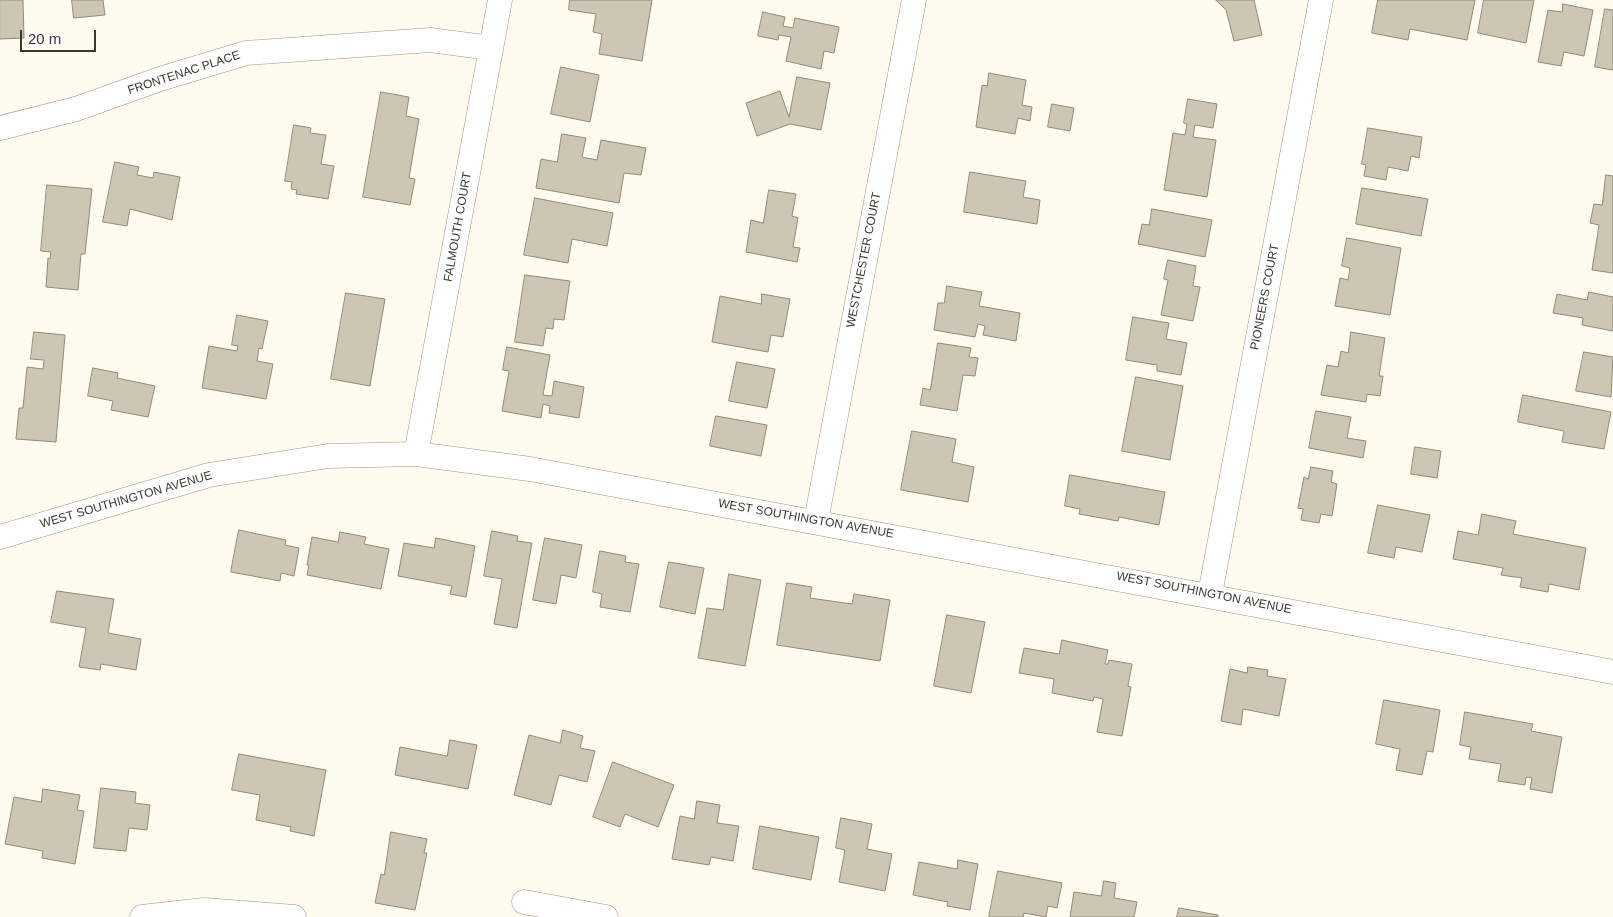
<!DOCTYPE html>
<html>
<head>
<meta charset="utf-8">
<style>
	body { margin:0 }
	#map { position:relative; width:1613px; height:917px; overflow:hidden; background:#fffbee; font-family:Helvetica,sans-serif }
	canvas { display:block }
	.scale { position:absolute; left:20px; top:30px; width:76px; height:22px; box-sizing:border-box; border:2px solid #3b3830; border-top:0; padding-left:6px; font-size:15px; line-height:18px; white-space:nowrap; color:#3b3830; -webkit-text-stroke:4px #fff; paint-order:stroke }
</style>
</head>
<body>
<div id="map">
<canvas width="1613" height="917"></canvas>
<div class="scale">20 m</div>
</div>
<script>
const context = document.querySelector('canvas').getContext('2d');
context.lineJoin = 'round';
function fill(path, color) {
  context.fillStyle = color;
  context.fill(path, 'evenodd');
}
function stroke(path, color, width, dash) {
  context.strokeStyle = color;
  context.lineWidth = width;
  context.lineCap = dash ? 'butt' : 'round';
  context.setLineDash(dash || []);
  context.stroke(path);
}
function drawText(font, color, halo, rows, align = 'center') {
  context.font = font + ' Helvetica,sans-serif';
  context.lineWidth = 4;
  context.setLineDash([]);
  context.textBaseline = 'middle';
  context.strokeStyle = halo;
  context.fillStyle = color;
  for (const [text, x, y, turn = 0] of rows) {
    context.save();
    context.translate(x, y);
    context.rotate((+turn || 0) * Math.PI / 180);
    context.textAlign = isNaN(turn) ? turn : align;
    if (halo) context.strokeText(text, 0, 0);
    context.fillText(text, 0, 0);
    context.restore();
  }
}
const building = new Path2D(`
	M0,0H23L24,38L0,39Z
	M72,0H103L105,15L74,18Z
	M570,0H652L642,61L599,54L602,34L593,32L596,14L569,10Z
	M1216,0H1254L1262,35L1234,41L1226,10Z
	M1378,0H1475L1467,40L1410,29L1408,40L1372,33Z
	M1484,0H1534L1526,43L1478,33Z
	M1563,4L1593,10L1584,56L1564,52L1561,66L1538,62L1548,10L1562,12Z
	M1605,9L1613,10V70L1595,67Z
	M763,12L785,17L783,26L793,28L795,18L839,27L834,53L824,51L821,69L786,61L791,37L779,35L778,40L758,36Z
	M561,67L599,75L590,122L551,114Z
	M989,73L1026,80L1022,105L1032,107L1030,121L1018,118L1015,134L976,127L982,85L987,86Z
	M797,77L830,83L821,130L790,124L757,136L746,103L780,91L789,117Z
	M381,92L409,97L406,116L419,119L409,178L415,179L410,205L363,197Z
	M1188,99L1217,104L1213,128L1195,125L1193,137L1216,140L1207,197L1164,190L1173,133L1185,135L1187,124L1184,123Z
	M1052,104L1074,108L1070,131L1048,127Z
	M294,125L311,128L310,133L326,135L321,164L334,166L328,199L296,194L297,190L291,189L292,182L285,181Z
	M1368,128L1422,137L1419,158L1411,156L1408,171L1388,167L1386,180L1364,176L1366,165L1362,164Z
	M562,134L586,138L582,157L597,160L601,140L646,148L641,175L624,173L619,203L536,188L541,159L557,162Z
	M115,162L139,167L137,175L153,178L154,172L180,177L172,220L130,209L127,226L103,222Z
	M970,172L1026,181L1023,197L1040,200L1037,224L964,212Z
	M1606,175L1613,176V273L1592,270L1599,225L1590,223L1594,204L1602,205Z
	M47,185L92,189L85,254H81L78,290L46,287L48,258L50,259L51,252L41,251Z
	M1362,188L1428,199L1421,236L1356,224Z
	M769,190L796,194L792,216L798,218L793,247L800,248L797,262L746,252L751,220L763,223Z
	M535,198L613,213L607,246L572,239L568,263L524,255Z
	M1152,209L1212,220L1205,257L1138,244L1142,224L1149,225Z
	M1347,238L1401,248L1390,315L1335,306L1340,278L1348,280L1350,268L1342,266Z
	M1168,260L1196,266L1193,286L1200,287L1193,321L1161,315L1168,280L1164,279Z
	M525,275L570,281L564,320L554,319L553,329L546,328L543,346L515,342Z
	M947,286L982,292L979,306L1020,313L1016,341L983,335L985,326L978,324L975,337L934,330L938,303H944Z
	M1589,292L1613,297V331L1582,325L1583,318L1553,313L1557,294L1587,300Z
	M346,293L385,299L370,386L331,379Z
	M762,294L790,299L783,337L771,335L768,352L712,342L720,296L761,304Z
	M237,315L268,321L262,349L259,348L257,361L273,364L266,399L202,388L209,346L237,351L238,346L232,345Z
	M1133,317L1169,323L1166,339L1187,343L1181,375L1157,371V365L1126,360Z
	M34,332L65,335L56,442L16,439L19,408H23L27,367L43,369L44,360L31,359Z
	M1351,332L1385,338L1379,376H1383L1380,396L1367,394L1366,402L1321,395L1327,365L1338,367L1341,351L1348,353Z
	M938,343L971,348L969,357L978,358L975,376L963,375L957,411L920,405L923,388L930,390Z
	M507,347L550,355L543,395L552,396L554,381L584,387L579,418L549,413L550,406L543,404L541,418L502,411L509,371L503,370Z
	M1584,352L1613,357L1611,397L1576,391Z
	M737,362L775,369L767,408L729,401Z
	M93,368L118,373L117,378L155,386L148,417L111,410L113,401L88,396Z
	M1136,377L1183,386L1170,460L1122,451Z
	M1523,395L1611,412L1604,449L1562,442L1564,431L1518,422Z
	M1316,411L1351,417L1347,438L1366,441L1363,458L1309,448Z
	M716,416L767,425L761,456L710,446Z
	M912,431L956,439L952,462L974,467L968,502L901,490Z
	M1415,447L1441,451L1437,478L1411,474Z
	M1311,467L1333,471L1331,482L1337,484L1332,516L1321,514L1319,523L1301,520L1303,509L1298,508L1304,477L1308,479Z
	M1070,475L1165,492L1159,525L1119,517L1118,521L1079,514L1080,509L1065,506Z
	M1378,505L1430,515L1422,552L1396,547L1394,558L1368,553Z
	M1482,514L1516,521L1513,534L1586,548L1579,590L1549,584L1548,592L1520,587L1522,578L1501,575L1503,568L1453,559L1458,531L1478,535Z
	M239,530L286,540L285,545L299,548L294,576L281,573L280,581L231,572Z
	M492,531L518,536L517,541L532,543L517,628L494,624L502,579L484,576Z
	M340,532L366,537L364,544L389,549L381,589L307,575L309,565H307L312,537L338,542Z
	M436,538L475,546L466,597L450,594L452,586L398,576L404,543L434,548Z
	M545,538L582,545L576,578L561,575L556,604L533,600Z
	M600,551L626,556L625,562L639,564L630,612L600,607L602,594L593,592Z
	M669,562L704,568L695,614L660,607Z
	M729,574L761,580L745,666L698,658L707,608L723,610Z
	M787,583L812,587L810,598L852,604L854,594L890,600L880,661L777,645Z
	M57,591L114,599L108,633L141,639L136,670L101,664L100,670L79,667L86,628L51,622Z
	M947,615L985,622L971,693L934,686Z
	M1062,640L1108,650L1105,664H1108L1109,660L1132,664L1128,686L1131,687L1122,736L1097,732L1103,699L1094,697L1093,701L1052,693L1054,679L1019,673L1024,648L1059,654Z
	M1248,667L1268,670L1267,676L1286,679L1279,716L1243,709L1241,725L1221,721L1230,669L1247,673Z
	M1384,700L1440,710L1433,752L1427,751L1422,775L1396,770L1400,749L1376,744Z
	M1465,712L1533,724L1531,731L1562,737L1552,793L1530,789L1532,778L1526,777L1525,785L1498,781L1501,764L1469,759L1471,747L1460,745Z
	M563,730L583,736L580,748L595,751L587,782L559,775L551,805L514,795L529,735L560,743Z
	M450,740L477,745L468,789L395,775L400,747L447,756Z
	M239,754L326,770L314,836L290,831L291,827L256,820L260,795L232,790Z
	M613,762L674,785L658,827L625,814L620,827L593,817Z
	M101,788L136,792L135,803L150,805L147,830L129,828L126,851L94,848Z
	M43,789L80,795L77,810L84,811L75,864L42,858L43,851L5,844L14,797L41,802Z
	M697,801L720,805L717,823L739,826L733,861L711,857L709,865L672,859L680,816L694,819Z
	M841,818L872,824L867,849L892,854L885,891L839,882L845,850L836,848Z
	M760,826L819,837L811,880L753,869Z
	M391,832L427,839L424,853H427L415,910L375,903L381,874L384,875Z
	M958,860L978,864L970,910L947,906L948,902L913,895L919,862L957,869Z
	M998,871L1062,883L1057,908L1048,906L1046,917L1024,913L1023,917H989Z
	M1104,881L1116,883L1114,898L1137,902L1134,917H1070L1074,892L1101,896Z
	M1179,908L1218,915V917H1177Z`);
fill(building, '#cdc6b2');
stroke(building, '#918a77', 1);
const street = new Path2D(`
	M0,128L76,109L160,79L246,53L430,40L491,48
	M416,454L500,0
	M816,521L914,0
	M0,537L209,475L328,456L416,454L530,469L1613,672
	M1210,594L1321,0
	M524,902L606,917
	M142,917L204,910L294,917`);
stroke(street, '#9d9683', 25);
stroke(street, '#fff', 24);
drawText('12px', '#3b3830', '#fff', [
	["FRONTENAC PLACE",184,73,-18],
	["FALMOUTH COURT",458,227,-80],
	["WESTCHESTER COURT",864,260,-79],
	["PIONEERS COURT",1265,297,-79],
	["WEST SOUTHINGTON AVENUE",126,500,-16],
	["WEST SOUTHINGTON AVENUE",806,519,10],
	["WEST SOUTHINGTON AVENUE",1204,593,11]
]);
</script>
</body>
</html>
